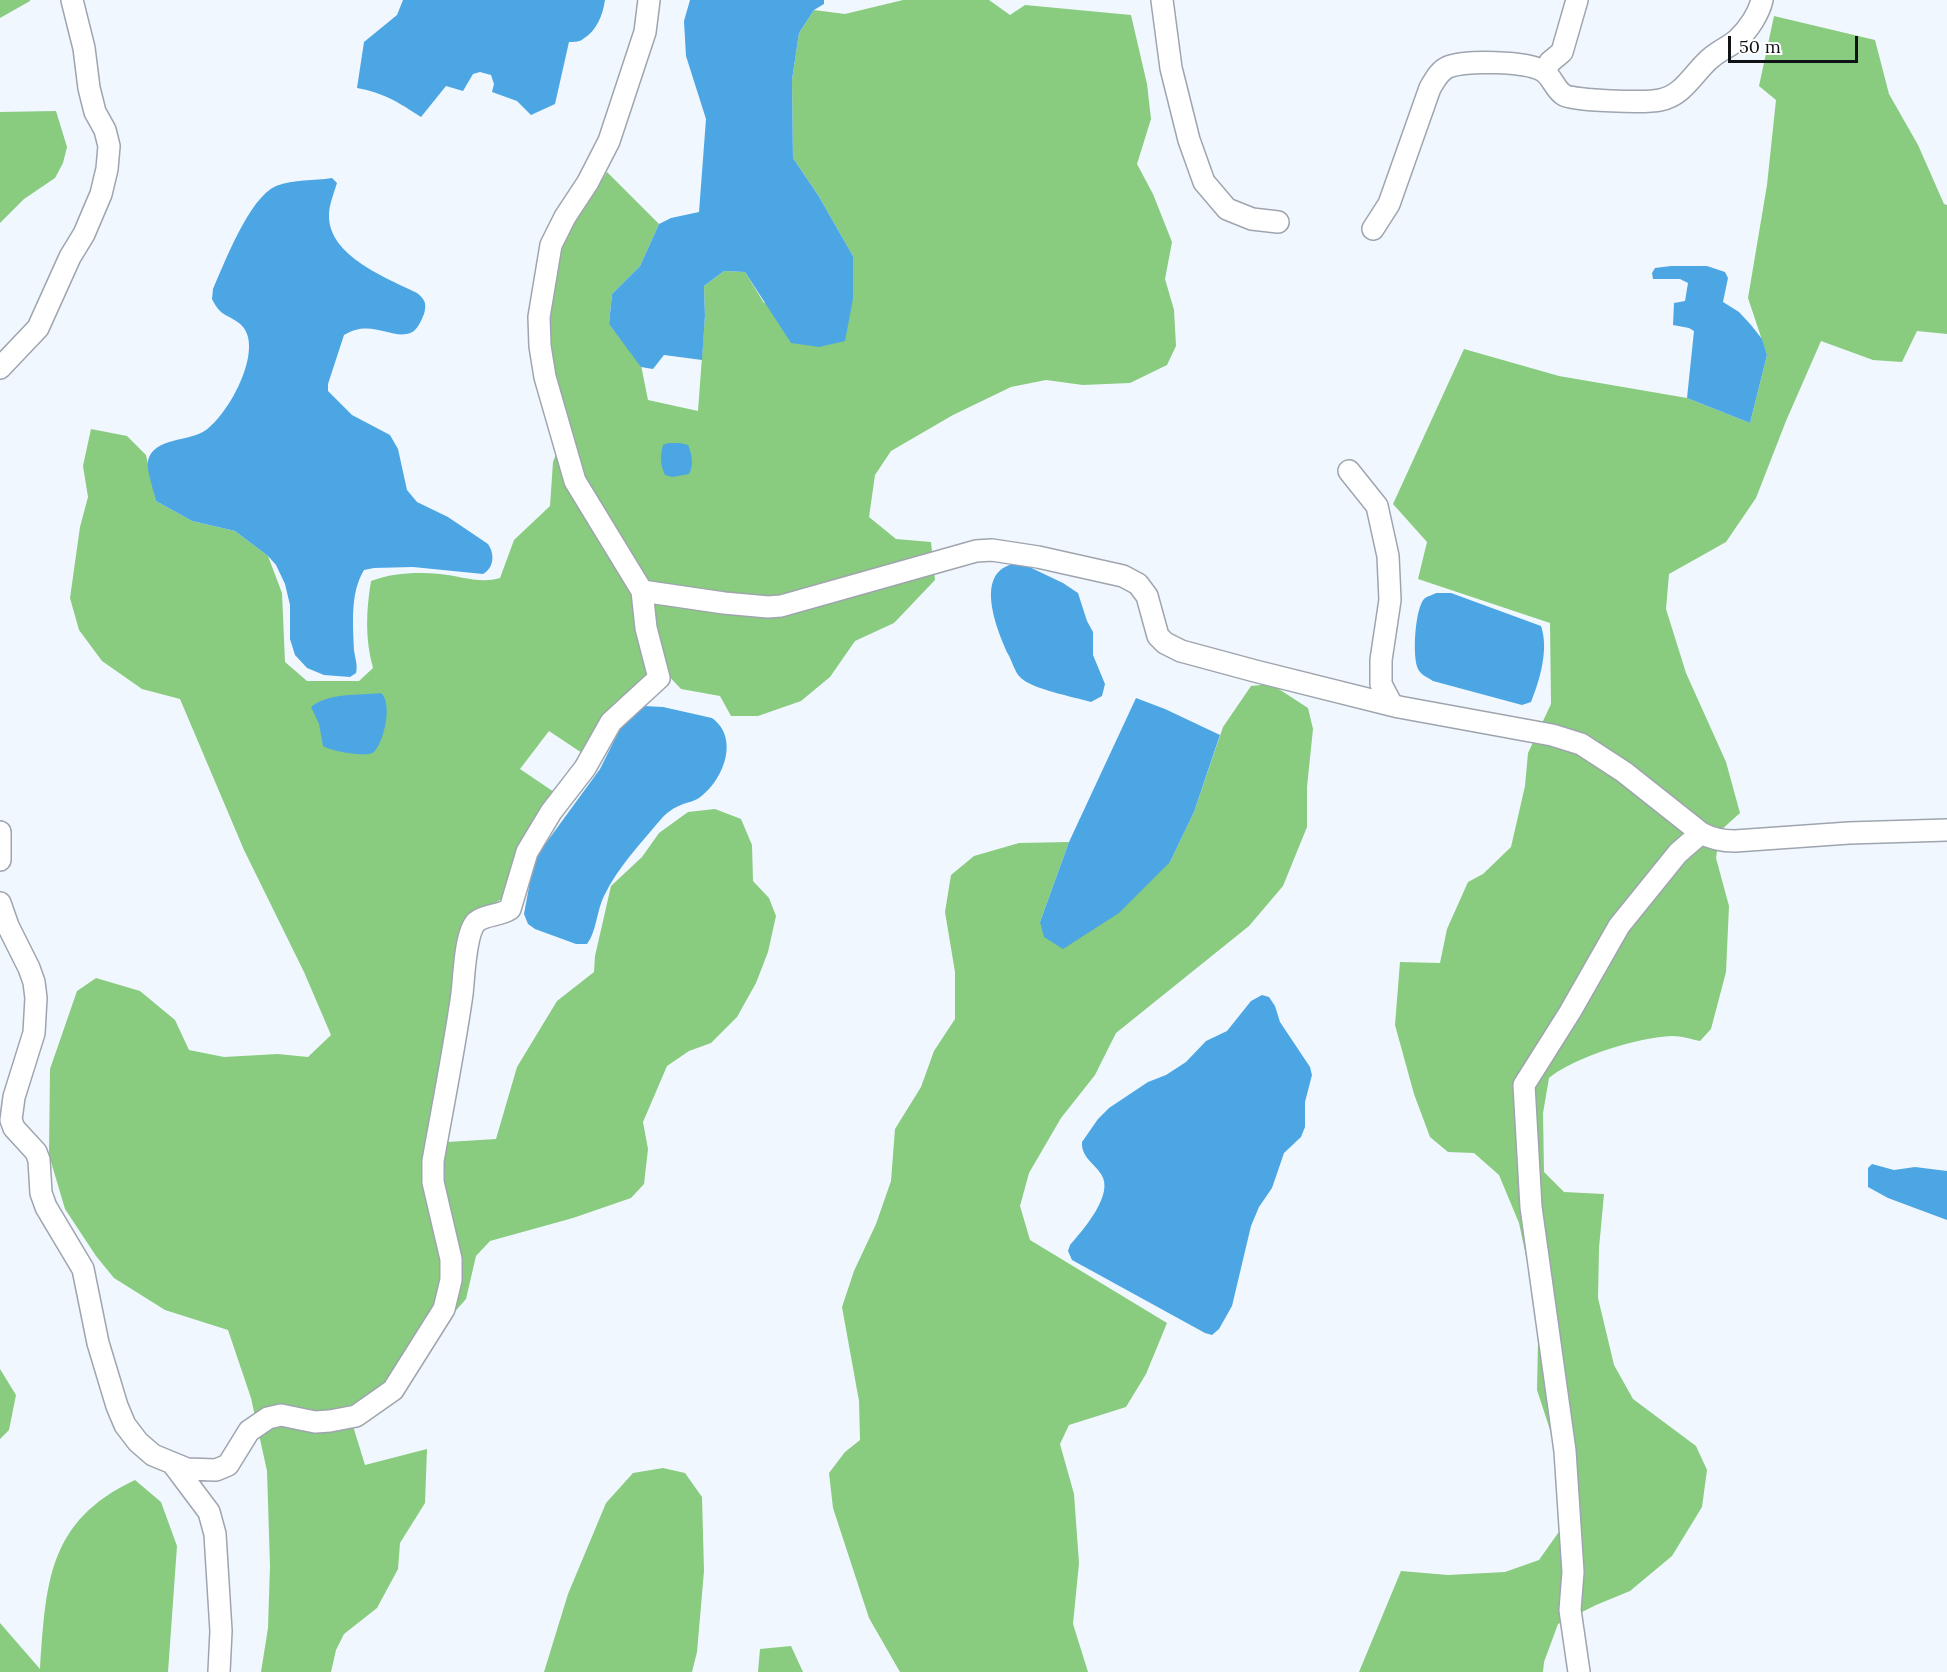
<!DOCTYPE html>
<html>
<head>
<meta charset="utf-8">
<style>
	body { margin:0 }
	#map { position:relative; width:1947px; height:1672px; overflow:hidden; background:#f1f7fe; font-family:Lora,serif }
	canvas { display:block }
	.scale { position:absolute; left:1728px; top:36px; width:130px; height:27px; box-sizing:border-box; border:3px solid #101316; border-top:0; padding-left:8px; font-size:18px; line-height:21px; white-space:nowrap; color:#101316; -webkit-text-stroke:4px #fff; paint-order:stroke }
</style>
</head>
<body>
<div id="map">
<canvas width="1947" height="1672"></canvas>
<div class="scale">50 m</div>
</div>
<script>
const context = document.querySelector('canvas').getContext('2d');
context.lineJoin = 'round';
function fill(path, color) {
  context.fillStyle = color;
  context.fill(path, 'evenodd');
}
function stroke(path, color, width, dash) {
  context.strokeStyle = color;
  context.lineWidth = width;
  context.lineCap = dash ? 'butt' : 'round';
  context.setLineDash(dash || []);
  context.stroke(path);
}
fill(new Path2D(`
	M0,0H30V1L0,18Z
	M903,0H989L1010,15L1025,5L1131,15L1147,84L1151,119L1137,164L1153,194L1172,242L1165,279L1174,310L1176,346L1167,365L1130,383L1083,385L1046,380L1011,387L953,415L891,451L875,475L869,517L896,539L931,542L935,580L894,623L855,641L830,677L801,701L758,716H731L720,696L681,689L666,673L585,755L549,731L520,769L557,794L506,896L480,913L431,1143L496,1139L517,1067L557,1001L594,972L595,956L611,886L642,857L659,833L688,812L715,809L741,819L752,845L753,881L769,898L776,916L768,952L756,983L737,1017L711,1043L689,1051L667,1066L643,1122L648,1149L644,1184L631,1198L573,1218L490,1241L476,1256L466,1299L388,1388L349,1413L365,1465L427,1449L425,1503L400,1543L398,1569L377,1608L344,1634L336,1650L331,1672H261L268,1628L270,1566L267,1471L251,1398L228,1330L165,1310L114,1278L96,1256L65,1209L49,1155L50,1069L77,991L96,978L140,991L175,1020L189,1050L224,1057L278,1054L308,1057L331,1035L304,972L244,850L180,699L142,689L102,661L79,630L70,598L80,527L88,497L83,466L91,429L127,436L146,455L156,501L192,521L235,531L268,556L282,593L285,662L307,681H359L373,668C365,639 366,611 371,581C393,573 416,572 440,574C460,576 480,584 500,578L514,540L550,506L553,462L569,419L551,359L548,299L566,236L607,172L659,224L640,266L612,294L609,324L641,365L648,400L698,411L705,316L704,286L724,271L745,272L764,303L853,256L818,195L793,158L792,80L799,33L814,10L845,14Z
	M1774,16L1875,40L1889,94L1918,145L1944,204L1947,205V334L1917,331L1902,362L1873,360L1821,341L1786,421L1756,498L1726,542L1669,574L1666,609L1686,673L1726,762L1740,813L1720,831L1716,858L1729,906L1726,972L1711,1029L1700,1041C1691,1039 1681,1036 1672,1036C1639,1037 1574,1057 1549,1078L1543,1113L1544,1172L1564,1192L1604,1194L1599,1248L1598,1298L1614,1365L1633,1399L1696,1446L1707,1470L1702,1507L1672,1556L1630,1591L1596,1605L1558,1624L1544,1662L1543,1672H1359L1401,1571L1448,1575L1505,1572L1539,1560L1563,1526L1553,1439L1537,1390L1538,1342L1533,1289L1519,1223L1499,1175L1474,1153L1448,1152L1430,1137L1414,1094L1395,1025L1400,962L1440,963L1447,929L1468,882L1483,874L1511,847L1525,786L1528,753L1551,704L1550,623L1418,579L1427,542L1393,504L1464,349L1559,376L1687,398L1750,423L1767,355L1748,298L1767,185L1776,100L1759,86Z
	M56,111L67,147L63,163L55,178L24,199L0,223V112Z
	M1271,684L1308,708L1313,729L1307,787V827L1283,886L1249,926L1116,1033L1095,1075L1061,1118L1029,1173L1020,1206L1030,1240L1167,1323L1146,1374L1126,1407L1069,1425L1060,1444L1074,1494L1079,1563L1073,1624L1088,1672H900L869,1618L833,1508L829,1473L845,1452L860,1440L859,1401L842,1307L854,1271L876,1224L891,1181L895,1129L921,1087L934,1051L955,1019V972L945,912L951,875L974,856L1019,843L1069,842L1040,922L1170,862L1194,812L1223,727L1251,686Z
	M0,1369L16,1395L9,1430L0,1439Z
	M663,1468L685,1473L702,1497L704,1571L697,1652L692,1672H544L568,1594L606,1503L633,1473Z
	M135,1480L161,1502L177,1546L168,1672H0V1623L40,1669C46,1584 47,1521 135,1480Z
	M791,1646L803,1672H758L760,1649Z`), '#89cb7f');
fill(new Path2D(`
	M403,0H605C603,14 597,31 583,39C580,42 573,42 569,42L555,104L531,115L517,101L492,92L494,84L491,75L480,72L473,74L463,91L446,86L421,117C398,102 384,93 357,88L364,42L397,15Z
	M690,0H824V4L814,10L799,33L792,80L793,158L818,195L853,256V299L845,341L819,347L791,343L745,272L724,271L704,286L705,316L702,360L664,355L653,369L641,367L609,324L612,294L640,266L659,224L671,218L699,212L706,119L686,56L684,21Z
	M332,178L337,183C334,193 329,205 329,215C328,256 387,278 417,293C425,299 427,304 424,314C421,321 417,331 410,333C392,340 371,318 344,335L328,384V391L352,415L390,435L398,449L407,490L417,502L448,517L488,544C495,554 494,568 483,574L413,567L374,568L364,570C350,593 353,624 354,650C355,658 358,665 356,673L350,677L324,675L307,668L295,655L290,639V605L285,584L276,565L268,556L235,531L192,521L156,501C154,491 146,469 148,461C153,437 190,442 206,430C228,414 257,361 247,334C242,320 229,319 220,311C217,308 214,303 212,299L213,289C225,262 249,198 276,186C294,179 314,181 332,178Z
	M1671,266H1707L1725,272L1728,278L1723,302L1739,312L1751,325L1762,339L1767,355L1750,423L1687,398L1694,331L1689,328L1673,325L1674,303L1685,301L1688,283L1680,279H1653L1652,273L1655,268Z
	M668,443H680L688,445C692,454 694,466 689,474L672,477L665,475C660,464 660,456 663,445Z
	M1021,563L1063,583L1078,593L1087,621L1093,632V655L1105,684L1102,696L1091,702C1074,697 1032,689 1021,678C1015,673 1012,661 1008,654C996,628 971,566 1021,563Z
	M1436,593H1451L1541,626C1549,649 1540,680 1531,702L1522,705L1433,681C1427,677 1421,675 1418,669C1412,657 1415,609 1424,599C1427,596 1433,595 1436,593Z
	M381,693C393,703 384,742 374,752C368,758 330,751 323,746L319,724L311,707C329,692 359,696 381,693Z
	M1136,698L1165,709L1220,735L1194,812L1170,862L1119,913L1063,949L1044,937L1040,922L1069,842Z
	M644,706L663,707L712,718C741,739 722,782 699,798C693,802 687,802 681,805C673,808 668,812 662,818C641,843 618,867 604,896C597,910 596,933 587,944H576L535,929L528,924L524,914L531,876L538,854L600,769L622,725Z
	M1262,995L1269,997L1275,1006L1280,1022L1310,1067L1312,1075L1305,1102V1127L1301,1137L1284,1153L1272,1188L1259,1207L1251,1226L1232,1306L1219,1329L1212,1335L1205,1333L1072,1260L1068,1251L1070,1245C1083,1230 1115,1194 1101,1174C1094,1163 1081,1157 1082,1142L1098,1119L1109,1108L1148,1082L1166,1075L1186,1062L1206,1041L1227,1031L1251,1001Z
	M1872,1164L1894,1170L1915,1167L1947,1171V1220L1888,1198L1868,1187V1168Z`), '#4da6e4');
const minor = new Path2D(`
	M649,0L645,32L609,141L588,182L565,217L551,245L539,317L540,346L545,377L575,481L642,591L724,603L768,607L781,606L976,551L992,550L1038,557L1123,576L1138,584L1147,596L1158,636L1165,643L1181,651L1255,671L1399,707L1552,735L1581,744L1624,772L1701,833C1712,839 1722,841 1735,841L1849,833L1947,830
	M1162,0L1171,68L1189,140L1204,182L1227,209L1252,219L1278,222
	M1545,71L1550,62L1562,52L1577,0
	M1373,229L1389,204L1430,88C1435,80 1439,71 1448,67C1466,60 1526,61 1543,71C1552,76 1555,90 1564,95C1573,101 1647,103 1660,100C1685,95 1694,71 1712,57C1720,50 1731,46 1738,39C1749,29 1759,13 1762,0
	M0,368L38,328L70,257L84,234L101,194L107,169L109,146L105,130L95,112L89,88L84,48L72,0
	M1349,471L1377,506L1388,556L1390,600L1381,660V684L1392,705
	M0,832V860
	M0,903L8,926L29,968L34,982L36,998L34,1033L14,1097L11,1120L14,1128L36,1152L39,1160L41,1193L46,1207L83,1269L98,1343L117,1406L125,1425L138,1442L153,1455L187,1469L216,1470L228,1465L249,1431L268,1418L281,1415L315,1422L330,1421L356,1416L393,1390L444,1309L451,1280V1259L433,1182V1161C443,1105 454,1050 462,994C464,977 465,934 476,922C485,914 500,916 510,909L527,852L551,812L585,768L611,722L659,678L646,628L642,591
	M173,1464L209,1512L215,1534L221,1631L219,1672
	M1579,1672L1570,1610L1573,1572L1565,1451L1531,1207L1524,1085L1570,1012L1619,926L1678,853L1701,833`);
stroke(minor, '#9ea5ae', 24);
stroke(minor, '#fff', 21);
</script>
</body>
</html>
